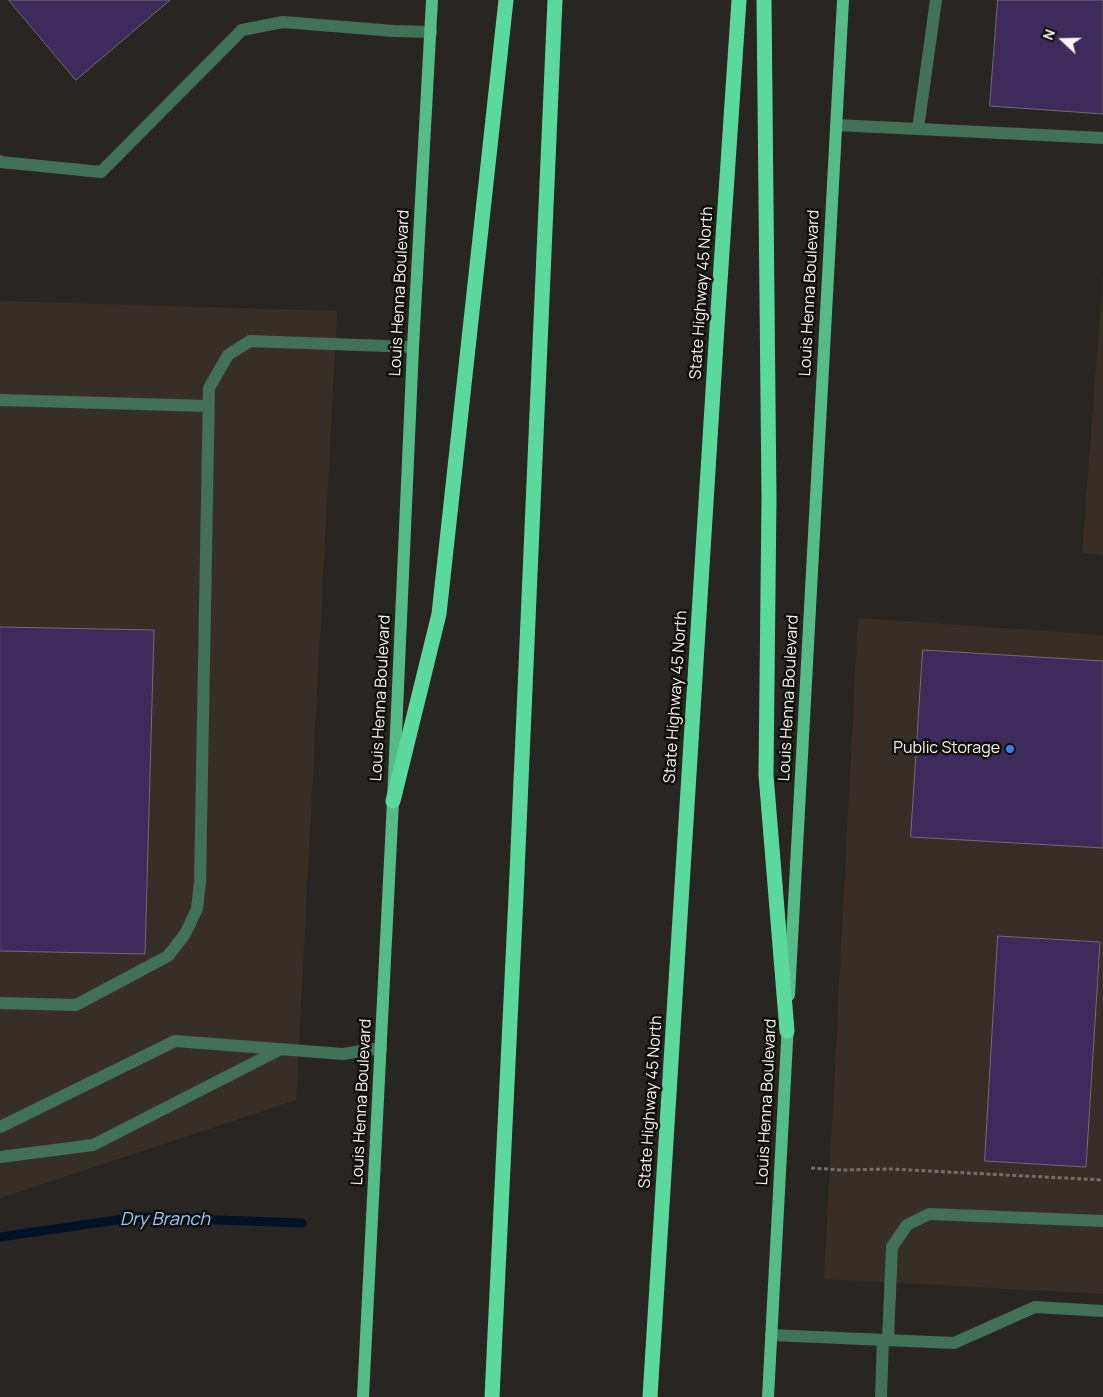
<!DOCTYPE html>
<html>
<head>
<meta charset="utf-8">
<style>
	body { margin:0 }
	#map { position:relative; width:1103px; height:1397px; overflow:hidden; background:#292522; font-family:Manrope,sans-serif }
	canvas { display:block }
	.north { position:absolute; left:1038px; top:15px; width:50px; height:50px; -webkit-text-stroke:4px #110f0d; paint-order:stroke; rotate:291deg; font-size:14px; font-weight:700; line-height:20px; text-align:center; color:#f6f3f1 }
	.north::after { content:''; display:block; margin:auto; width:18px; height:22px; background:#f6f3f1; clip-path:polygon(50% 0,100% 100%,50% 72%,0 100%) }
</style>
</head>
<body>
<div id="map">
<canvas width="1103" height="1397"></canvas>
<div class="north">N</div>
</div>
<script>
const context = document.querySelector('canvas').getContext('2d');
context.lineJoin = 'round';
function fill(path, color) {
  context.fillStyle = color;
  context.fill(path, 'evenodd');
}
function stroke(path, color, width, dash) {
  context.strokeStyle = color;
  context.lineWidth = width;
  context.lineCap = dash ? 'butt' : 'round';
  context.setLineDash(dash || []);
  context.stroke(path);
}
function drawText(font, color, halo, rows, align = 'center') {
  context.font = font + ' Manrope,sans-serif';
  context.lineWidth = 5;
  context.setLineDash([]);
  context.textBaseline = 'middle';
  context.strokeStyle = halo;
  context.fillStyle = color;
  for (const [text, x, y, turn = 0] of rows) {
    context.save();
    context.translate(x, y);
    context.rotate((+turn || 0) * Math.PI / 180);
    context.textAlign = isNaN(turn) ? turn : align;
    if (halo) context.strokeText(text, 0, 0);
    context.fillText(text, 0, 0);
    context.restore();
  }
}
fill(new Path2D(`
	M1103,275V555L1082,553Z
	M0,301L337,311L296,1100L0,1198Z
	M858,618L1103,635V1294L824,1279Z`), '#382e28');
stroke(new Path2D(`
	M0,1237L137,1217L302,1223`), '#001225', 9);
const building = new Path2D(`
	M9,0H170L76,80Z
	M998,0H1103V114L990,106Z
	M0,627L154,630L145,954L0,951Z
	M923,650L1103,661V848L911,837Z
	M998,936L1100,942L1086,1167L985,1161Z`);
fill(building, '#3d2c5b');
stroke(building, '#6f6d73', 1);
stroke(new Path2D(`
	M811,1168L842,1170L891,1169L1103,1180`), '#716e6b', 3, [4, 2.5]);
stroke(new Path2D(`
	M836,125L1103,138
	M918,129L936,0
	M0,161L1,162L101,172L242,30L283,22L394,31L431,32
	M0,400L208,406
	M0,1003L76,1005L168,956L185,934L197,909L200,882L209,388L228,355L250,341L413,347
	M0,1127L175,1041L343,1054L381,1048
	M0,1157L93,1145L279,1050
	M771,1335L954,1343L1035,1307L1103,1311
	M888,1340L892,1247L907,1225L929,1214L1103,1221
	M881,1397L883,1340`), '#437058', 12);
stroke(new Path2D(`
	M789,995L843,0
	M363,1397L393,801L413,347L432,0
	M768,1397L788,1023`), '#55bb89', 12);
stroke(new Path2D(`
	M764,0L769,498L766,775L787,1031
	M393,801L439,614L506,0
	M492,1397L516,896L555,0
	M650,1397L718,311L739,0`), '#5bd89c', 15);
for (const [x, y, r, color] of [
	[1010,749,5,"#3f7fe0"]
]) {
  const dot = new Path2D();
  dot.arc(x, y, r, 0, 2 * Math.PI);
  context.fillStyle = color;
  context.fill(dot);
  stroke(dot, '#110f0d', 2);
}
drawText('16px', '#f6f3f1', '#110f0d', [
	["Louis Henna Boulevard",400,293,-87],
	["State Highway 45 North",702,293,-86],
	["Louis Henna Boulevard",810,293,-87],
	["State Highway 45 North",676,697,-86],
	["Louis Henna Boulevard",381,698,-87],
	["Louis Henna Boulevard",789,698,-87],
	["Louis Henna Boulevard",362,1102,-87],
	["State Highway 45 North",651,1102,-86],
	["Louis Henna Boulevard",767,1102,-87]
]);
drawText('16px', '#f6f3f1', '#110f0d', [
	["Public Storage",1000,749]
], 'right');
drawText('italic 18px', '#93cdfd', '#110f0d', [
	["Dry Branch",165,1220]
]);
</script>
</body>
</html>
